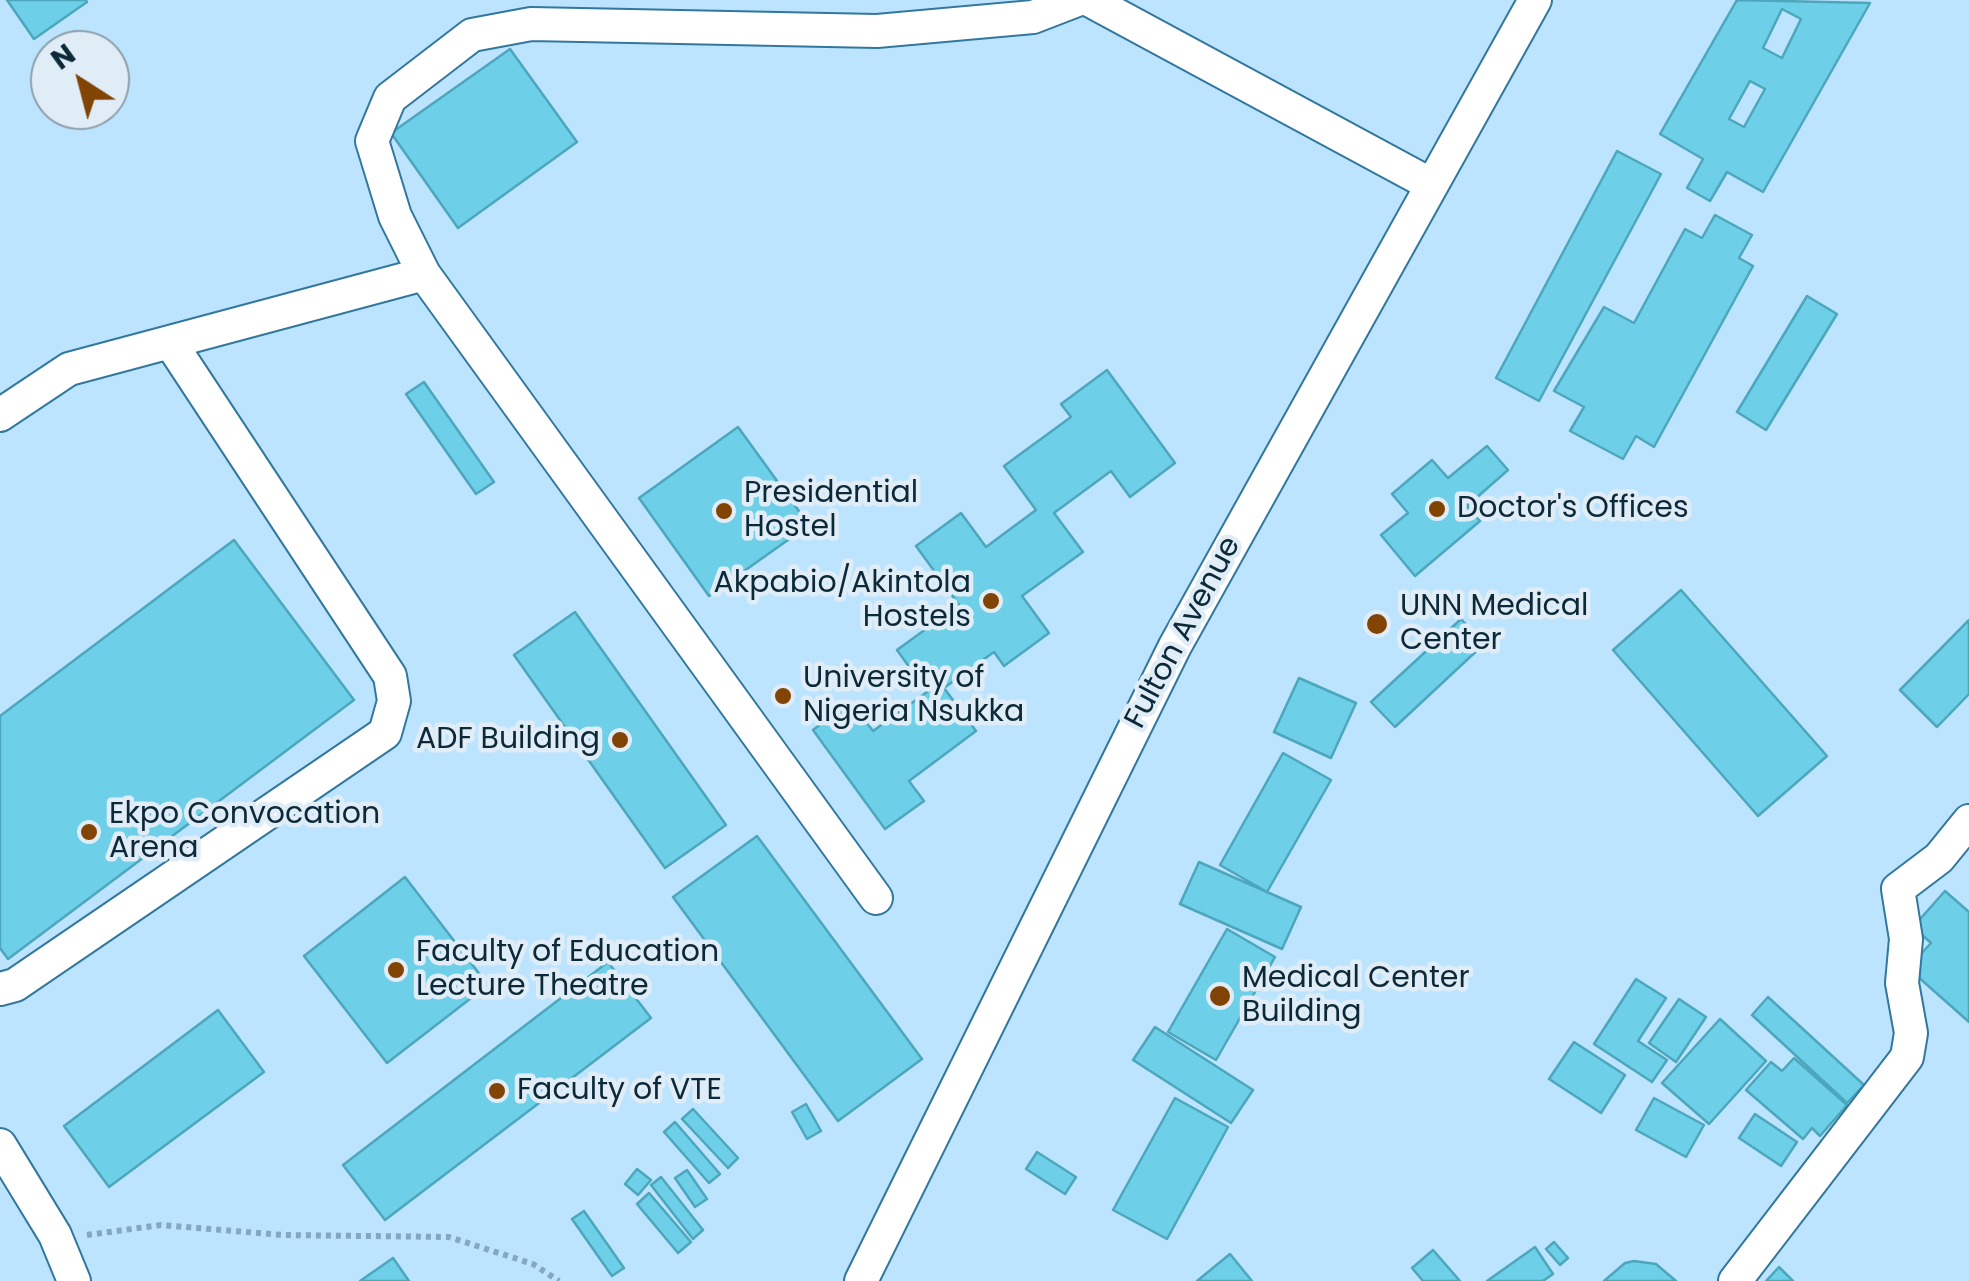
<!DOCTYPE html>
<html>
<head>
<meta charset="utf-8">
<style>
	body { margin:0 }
	#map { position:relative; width:1969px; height:1281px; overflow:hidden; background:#bce4fe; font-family:Poppins,sans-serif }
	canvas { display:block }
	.north { position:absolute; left:30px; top:30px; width:100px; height:100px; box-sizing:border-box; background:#e0edf6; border:2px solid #8b9faa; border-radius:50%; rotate:324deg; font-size:28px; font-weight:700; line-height:40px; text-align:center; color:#0c2939 }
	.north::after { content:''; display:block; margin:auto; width:35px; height:45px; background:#824405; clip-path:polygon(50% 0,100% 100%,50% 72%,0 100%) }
</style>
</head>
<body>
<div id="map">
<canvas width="1969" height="1281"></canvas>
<div class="north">N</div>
</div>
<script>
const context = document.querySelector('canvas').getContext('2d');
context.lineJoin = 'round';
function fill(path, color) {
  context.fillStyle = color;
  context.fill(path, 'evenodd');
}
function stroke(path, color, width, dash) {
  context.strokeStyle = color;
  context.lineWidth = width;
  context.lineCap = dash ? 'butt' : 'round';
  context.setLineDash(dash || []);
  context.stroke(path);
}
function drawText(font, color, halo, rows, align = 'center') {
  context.font = font + ' Poppins,sans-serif';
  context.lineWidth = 9;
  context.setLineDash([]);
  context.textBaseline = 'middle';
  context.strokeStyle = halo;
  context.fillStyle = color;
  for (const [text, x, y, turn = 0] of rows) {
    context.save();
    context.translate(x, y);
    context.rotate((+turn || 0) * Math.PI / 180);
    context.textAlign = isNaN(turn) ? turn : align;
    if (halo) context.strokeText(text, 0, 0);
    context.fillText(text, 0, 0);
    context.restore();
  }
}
const building = new Path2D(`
	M7,0H86L87,2L34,39Z
	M1737,0L1870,3L1763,192L1727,172L1710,201L1687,188L1703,159L1660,134ZM1782,9L1801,19L1782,58L1763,48ZM1750,81L1765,89L1744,127L1729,119Z
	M510,49L577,142L458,228L391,133Z
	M1617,151L1661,174L1539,401L1496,378Z
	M1715,215L1752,235L1739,258L1753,266L1654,447L1636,436L1623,459L1570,431L1584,407L1554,391L1604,307L1634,323L1685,229L1702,238Z
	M1807,296L1837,314L1766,430L1737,412Z
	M1107,370L1175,463L1130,497L1111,471L1054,513L1083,552L1022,596L1049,633L1004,666L994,652L944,688L976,731L909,781L924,801L885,829L813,730L851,702L873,731L927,692L897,650L959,605L916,546L961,513L986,547L1036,510L1004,466L1071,417L1061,404Z
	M424,382L494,482L476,494L406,394Z
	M738,427L809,525L709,596L639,498Z
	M1487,446L1508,470L1467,506L1480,521L1415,576L1381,535L1408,513L1392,494L1432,460L1448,478Z
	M234,540L354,700L8,959L0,948V716Z
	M1681,590L1827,756L1758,816L1613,650Z
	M575,612L726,825L665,868L514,655Z
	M1461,619L1484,644L1395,727L1371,702Z
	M1969,620V694L1937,727L1900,690Z
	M1299,678L1356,703L1331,758L1274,732Z
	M1283,753L1331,780L1267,892L1220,865Z
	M757,836L922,1059L838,1121L673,897Z
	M1199,862L1301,907L1282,949L1180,904Z
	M405,877L488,985L387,1063L304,956Z
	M1945,891L1969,912V1022L1908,968L1931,943L1913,927Z
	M1227,929L1275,957L1216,1060L1168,1032Z
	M608,962L651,1018L385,1220L343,1165Z
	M1636,979L1666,998L1638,1041L1667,1060L1652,1082L1594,1044Z
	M1768,997L1864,1085L1847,1103L1752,1015Z
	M1679,999L1706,1017L1676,1062L1649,1043Z
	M218,1010L264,1072L109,1187L64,1126Z
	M1720,1019L1766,1061L1709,1124L1662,1083Z
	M1155,1027L1253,1090L1231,1123L1133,1060Z
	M1574,1042L1625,1075L1601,1113L1549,1079Z
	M1794,1058L1847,1105L1820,1136L1812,1128L1803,1139L1746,1090L1771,1062L1782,1071Z
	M1175,1098L1228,1127L1167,1239L1113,1210Z
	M1654,1098L1704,1125L1686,1157L1636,1130Z
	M806,1104L821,1131L807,1139L792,1112Z
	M693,1109L738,1158L728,1168L682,1119Z
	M1755,1114L1797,1142L1781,1166L1739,1138Z
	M675,1122L720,1174L709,1183L664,1132Z
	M1037,1152L1076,1177L1065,1194L1026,1169Z
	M637,1169L651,1180L638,1195L625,1184Z
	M687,1170L707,1199L695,1207L675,1178Z
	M661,1177L703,1230L693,1239L651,1185Z
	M649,1193L691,1242L678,1253L637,1204Z
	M584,1211L624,1268L612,1276L572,1219Z
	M1554,1242L1568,1258L1560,1265L1546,1249Z
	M1535,1247L1553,1274L1543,1281H1487Z
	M1433,1250L1460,1281H1423L1412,1268Z
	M1230,1254L1252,1281H1197Z
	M393,1258L409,1281H360Z
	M1634,1261L1656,1264L1676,1281H1604L1625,1263Z
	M1779,1267L1793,1281H1766Z`);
fill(building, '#6ecfe8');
stroke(building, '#4ca6bc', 2.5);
const minor = new Path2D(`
	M1089,0L1430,184
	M0,415L69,369L424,274
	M876,898L424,274L395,216L372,141L390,98L472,35L531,24L877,31L1033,17L1077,0
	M0,989L15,985L385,733L394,701L390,676L170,342
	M0,1145L55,1235L74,1281
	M861,1281L1175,646L1535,0
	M1735,1281L1907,1057L1911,1033L1902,983L1906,939L1898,889L1939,858L1969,821`);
stroke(minor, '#32779d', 36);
stroke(new Path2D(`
	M87,1235L161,1225L283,1235L449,1237L533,1264L559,1281`), '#84a8bf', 6, [5, 5]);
stroke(minor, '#fff', 32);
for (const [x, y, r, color] of [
	[1437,509,10,"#824405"],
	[724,511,10,"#824405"],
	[991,601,10,"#824405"],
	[1377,624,12,"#824405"],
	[783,696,10,"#824405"],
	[620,740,10,"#824405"],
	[89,832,10,"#824405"],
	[396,970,10,"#824405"],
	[1220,996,12,"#824405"],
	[497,1091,10,"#824405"]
]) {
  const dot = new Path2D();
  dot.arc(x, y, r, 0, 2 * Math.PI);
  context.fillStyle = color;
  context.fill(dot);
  stroke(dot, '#e0edf6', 4);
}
drawText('30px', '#0c2939', '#e0edf6', [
	["Presidential",744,494],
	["Hostel",744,528],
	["Doctor's Offices",1457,509],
	["Akpabio/Akintola",971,584,"right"],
	["Hostels",971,618,"right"],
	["UNN Medical",1400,607],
	["Center",1400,641],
	["University of",803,679],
	["Nigeria Nsukka",803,713],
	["ADF Building",600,740,"right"],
	["Ekpo Convocation",109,815],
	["Arena",109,849],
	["Faculty of Education",416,953],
	["Lecture Theatre",416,987],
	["Medical Center",1242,979],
	["Building",1242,1013],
	["Faculty of VTE",517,1091]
], 'left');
drawText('30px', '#0c2939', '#e0edf6', [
	["Fulton Avenue",1184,633,-62]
]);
</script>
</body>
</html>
